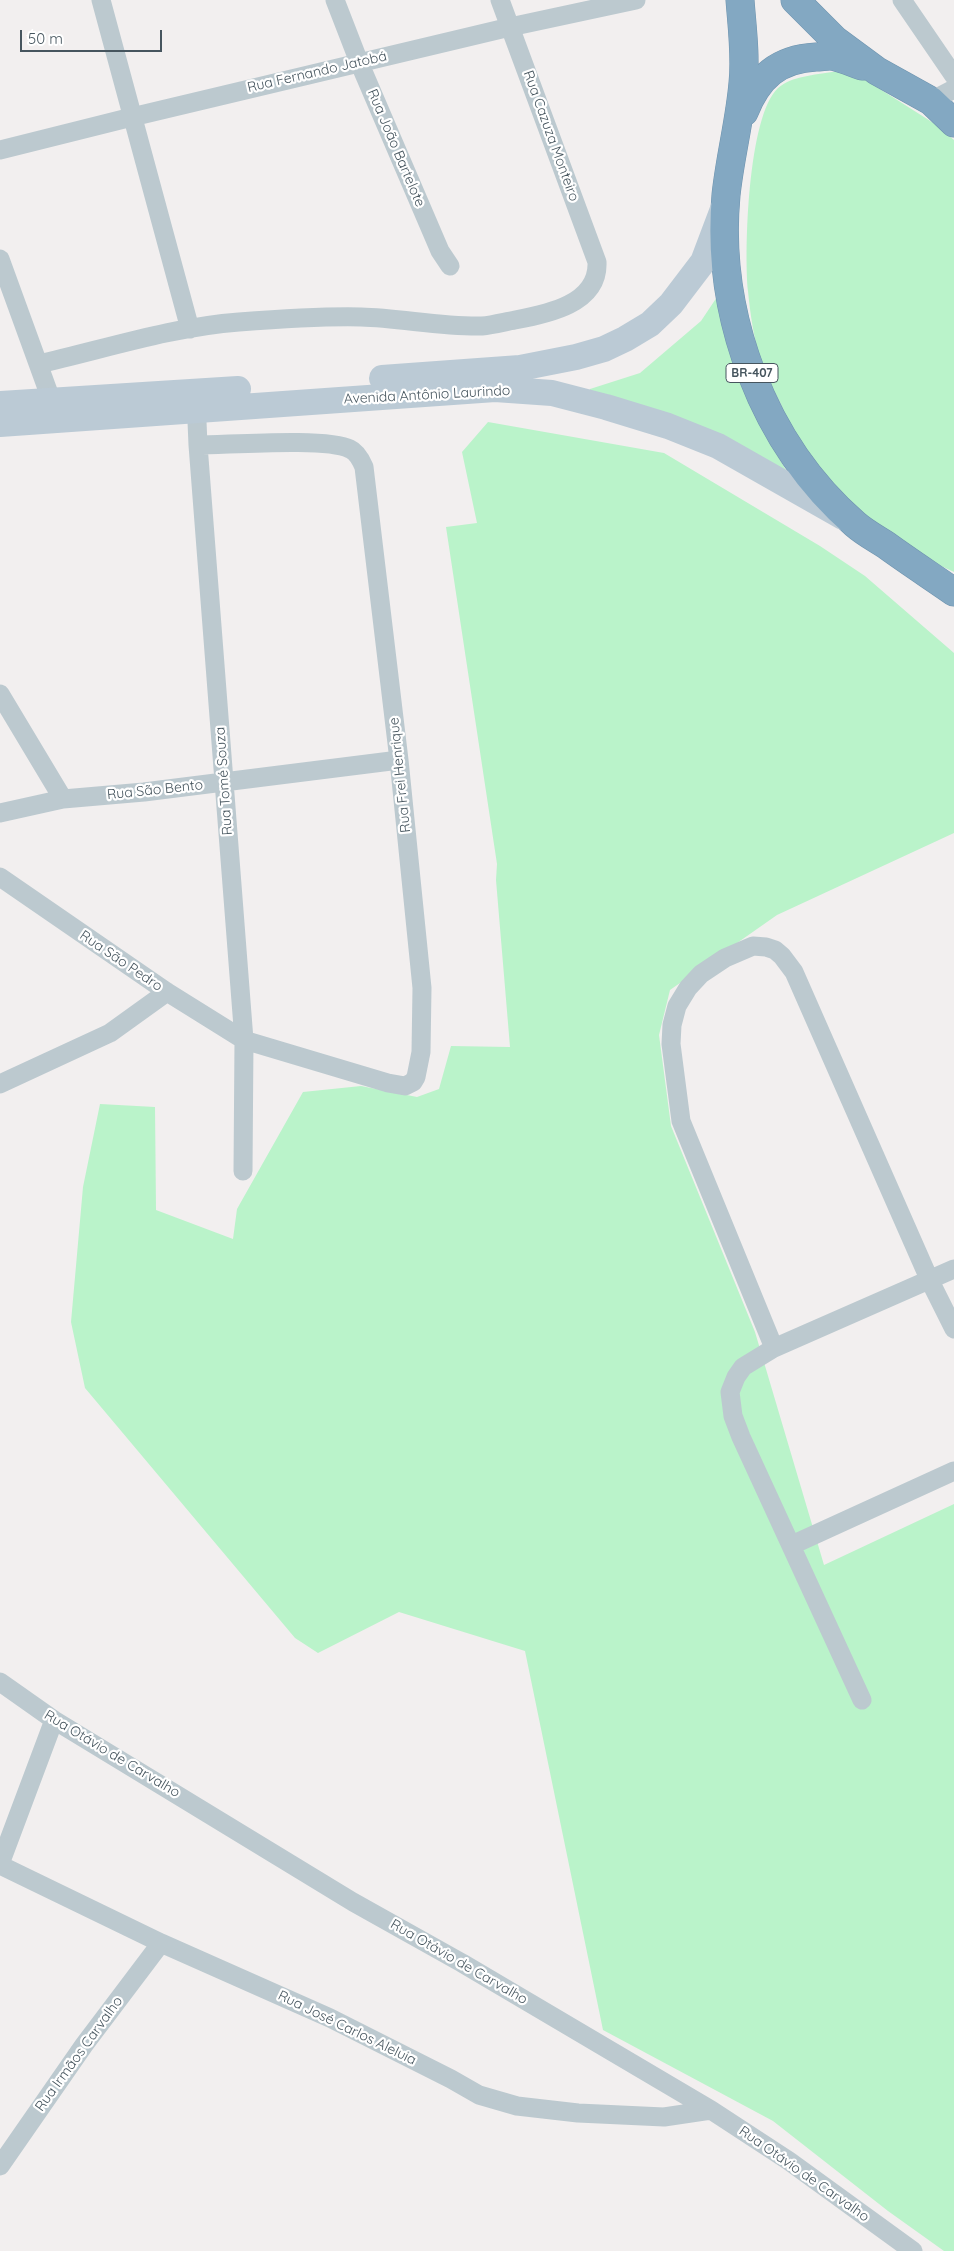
<!DOCTYPE html>
<html>
<head>
<meta charset="utf-8">
<style>
	body { margin:0 }
	#map { position:relative; width:954px; height:2251px; overflow:hidden; background:#f2efef; font-family:Quicksand,sans-serif }
	canvas { display:block }
	.scale { position:absolute; left:20px; top:30px; width:142px; height:22px; box-sizing:border-box; border:2px solid #46555e; border-top:0; padding-left:6px; font-size:15px; line-height:18px; white-space:nowrap; color:#46555e; -webkit-text-stroke:4px #fff; paint-order:stroke }
</style>
</head>
<body>
<div id="map">
<canvas width="954" height="2251"></canvas>
<div class="scale">50 m</div>
</div>
<script>
const context = document.querySelector('canvas').getContext('2d');
context.lineJoin = 'round';
function fill(path, color) {
  context.fillStyle = color;
  context.fill(path, 'evenodd');
}
function stroke(path, color, width, dash) {
  context.strokeStyle = color;
  context.lineWidth = width;
  context.lineCap = dash ? 'butt' : 'round';
  context.setLineDash(dash || []);
  context.stroke(path);
}
function drawText(font, color, halo, rows, align = 'center') {
  context.font = font + ' Quicksand,sans-serif';
  context.lineWidth = 4.5;
  context.setLineDash([]);
  context.textBaseline = 'middle';
  context.strokeStyle = halo;
  context.fillStyle = color;
  for (const [text, x, y, turn = 0] of rows) {
    context.save();
    context.translate(x, y);
    context.rotate((+turn || 0) * Math.PI / 180);
    context.textAlign = isNaN(turn) ? turn : align;
    if (halo) context.strokeText(text, 0, 0);
    context.fillText(text, 0, 0);
    context.restore();
  }
}
fill(new Path2D(`
	M832,72H851L861,77L935,124L954,140V572C894,546 836,498 799,443C791,431 786,416 780,402C773,389 765,375 761,361C754,341 750,312 748,291C744,249 748,116 778,88C792,76 815,75 832,72Z
	M721,291L748,398L766,436L790,477L588,397L590,389L640,373L701,321Z
	M488,422L664,453L820,546L865,576L954,653V833L777,915L670,990L659,1035L671,1126L755,1332L824,1565L954,1504V2251H944L888,2211L773,2121L603,2030L525,1651L399,1612L318,1653L295,1638L85,1388L71,1322L83,1187L100,1104L155,1107L156,1210L233,1239L237,1209L303,1092L361,1086L417,1097L439,1089L451,1046L510,1047L496,880L497,864L446,527L477,523L462,452Z`), '#baf3ca');
const highway = new Path2D(`
	M740,0C742,27 746,56 743,83C740,120 730,157 726,195C715,315 763,444 855,524C864,532 875,538 886,545C908,561 931,576 954,592
	M795,0L835,40L877,71L931,101L954,123
	M744,112C758,77 778,59 816,57C823,57 830,55 836,57C845,59 853,63 862,66`);
stroke(highway, '#6e93ae', 29);
stroke(new Path2D(`
	M101,0L190,329
	M335,0L359,62L440,251L450,266
	M902,0L954,76
	M931,101L954,89
	M0,150L132,117L510,27L636,0
	M0,259L56,413
	M39,364C105,349 172,327 239,322C279,319 321,316 361,317C401,318 441,327 482,326C493,325 504,322 515,320C547,314 599,304 597,262L500,0
	M196,398L198,445L244,1040L243,1171
	M0,694L63,799
	M0,813L63,799L144,792L399,760
	M0,877L167,992L244,1040L388,1083L405,1086L413,1082L416,1077L421,1052L422,988L399,760L364,467C361,460 357,452 350,449C327,437 228,445 198,445
	M0,1084L110,1033L167,992
	M774,1348L681,1121L671,1044L672,1025L677,1006L688,988L701,974L725,958L753,946L766,947L775,950L782,956L794,972L930,1281L954,1329
	M792,1545L954,1471
	M0,1682L54,1720L353,1902L462,1963L711,2110L789,2161L913,2251
	M862,1700L741,1437L733,1416L730,1392L736,1377L743,1367L774,1348L954,1269
	M0,1864L54,1720
	M0,1865L161,1943L330,2018L451,2079L479,2095L517,2106L578,2113L664,2117L711,2110
	M0,2166L84,2045L161,1943`), '#bcc9cf', 19);
stroke(new Path2D(`
	M382,378L520,368L576,357L604,349L625,339L650,324L671,304L703,262L723,209
	M0,404L238,389
	M0,424L495,389L552,393L606,407L668,426L718,446L843,517`), '#bbcad5', 26);
stroke(highway, '#83a8c2', 28);
for (const [x, y, w] of [
	[752,373,52]
]) {
  const box = new Path2D();
  box.roundRect(x - w / 2, y - 9.5, w, 19, 4);
  context.fillStyle = '#fff';
  context.fill(box);
  stroke(box, '#46555e', 1);
}
drawText('bold 12px', '#46555e', null, [
	["BR-407",752,373]
]);
drawText('14px', '#46555e', '#fff', [
	["Rua Fernando Jatobá",317,72,-13],
	["Rua Cazuza Monteiro",551,136,70],
	["Rua João Bartelote",396,148,67],
	["Avenida Antônio Laurindo",427,395,-3],
	["Rua Frei Henrique",400,775,-96],
	["Rua Tomé Souza",224,781,-94],
	["Rua São Bento",155,790,-6],
	["Rua São Pedro",121,961,34],
	["Rua Otávio de Carvalho",112,1754,31],
	["Rua Otávio de Carvalho",459,1962,30],
	["Rua José Carlos Aleluia",347,2028,26],
	["Rua Irmãos Carvalho",79,2054,-54],
	["Rua Otávio de Carvalho",804,2174,35]
]);
</script>
</body>
</html>
